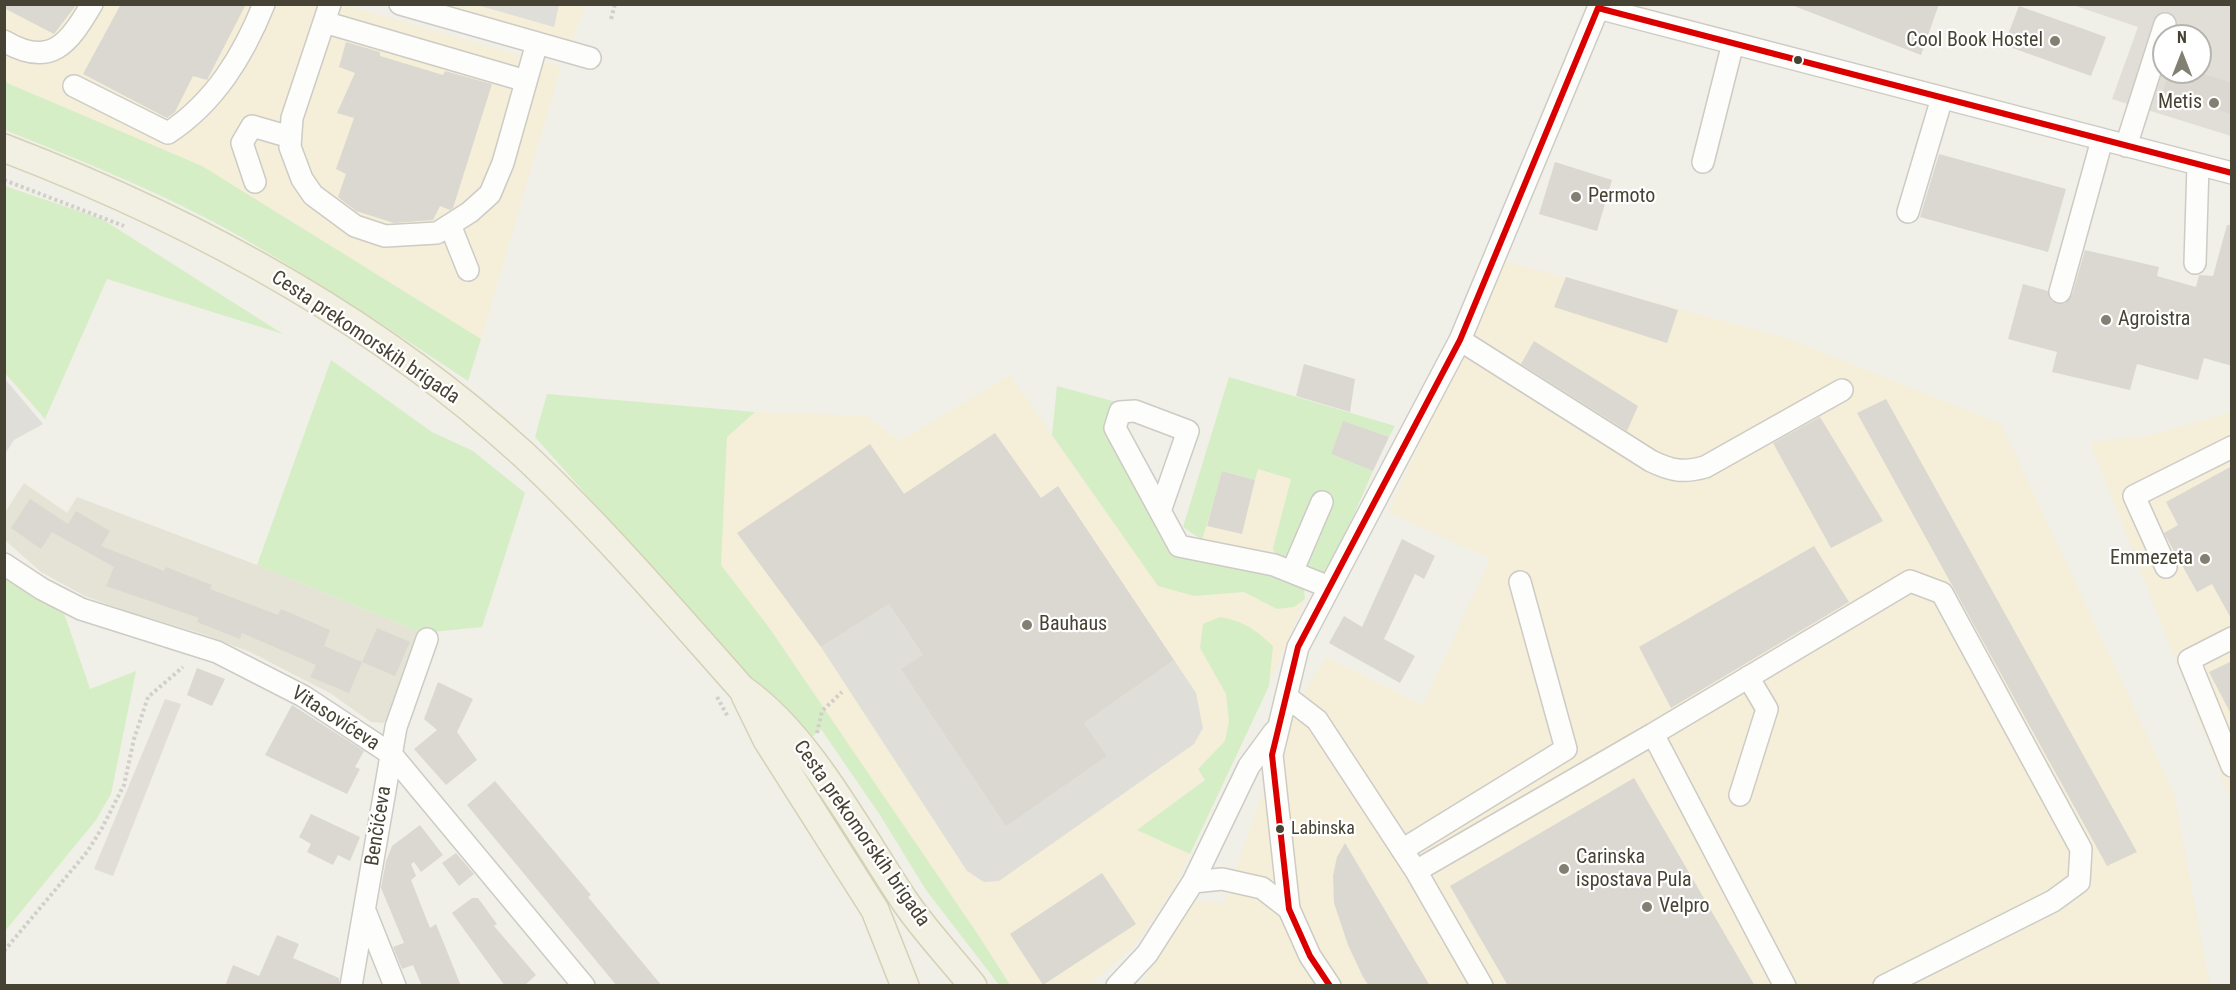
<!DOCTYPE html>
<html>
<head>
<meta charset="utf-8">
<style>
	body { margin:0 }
	#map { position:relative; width:2236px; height:990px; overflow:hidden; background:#f0efe8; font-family:"Roboto Condensed",sans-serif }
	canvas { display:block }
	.frame { position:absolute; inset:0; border:6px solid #474334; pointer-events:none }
	.north { position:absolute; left:2152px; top:24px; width:60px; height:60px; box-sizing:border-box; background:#fff; border:2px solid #b5b4ae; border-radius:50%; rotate:0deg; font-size:16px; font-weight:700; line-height:24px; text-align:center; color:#474334 }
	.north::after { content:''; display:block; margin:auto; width:21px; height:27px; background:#827f73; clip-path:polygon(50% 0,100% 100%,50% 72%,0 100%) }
</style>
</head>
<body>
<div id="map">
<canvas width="2236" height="990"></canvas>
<div class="frame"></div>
<div class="north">N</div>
</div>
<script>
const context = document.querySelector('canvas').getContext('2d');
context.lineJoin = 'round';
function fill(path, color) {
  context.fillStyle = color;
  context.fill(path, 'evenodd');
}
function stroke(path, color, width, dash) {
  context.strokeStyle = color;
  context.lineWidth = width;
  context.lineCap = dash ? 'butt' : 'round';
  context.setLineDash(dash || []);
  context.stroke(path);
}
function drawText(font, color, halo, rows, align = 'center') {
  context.font = font + ' "Roboto Condensed",sans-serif';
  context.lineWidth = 4.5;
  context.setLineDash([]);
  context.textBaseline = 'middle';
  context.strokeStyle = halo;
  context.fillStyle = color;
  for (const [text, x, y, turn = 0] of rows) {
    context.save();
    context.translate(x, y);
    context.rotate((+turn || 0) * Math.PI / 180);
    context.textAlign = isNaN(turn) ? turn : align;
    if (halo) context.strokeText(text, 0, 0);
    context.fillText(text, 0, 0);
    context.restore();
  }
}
fill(new Path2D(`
	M24,483L67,513L77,497L257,565L422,633L391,716L383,723L371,722L330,693L250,652L200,633L126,611L85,596L41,572L5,540L4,514Z`), '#e5e3d5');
fill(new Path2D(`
	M4,5H345L561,67L481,339L202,166L5,82Z
	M443,5H585L572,42Z
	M1505,261L1789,339L2001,424L2174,793L2210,985L1140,986L1194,901L1224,903L1289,716L1326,657L1423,705L1490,559L1388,512Z
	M1010,375L1158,586L1194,596L1244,592L1277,609L1294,607L1305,599L1269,686L1272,673L1200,648L1226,694L1229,721L1225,741L1198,769L1205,779L1138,830L1190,854L1174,888L1135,945L1089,985H1010L979,936L721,565L727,437L755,412L867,416L900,441Z
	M2231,412V801L2090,442L2151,435Z
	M1258,469L1291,479L1273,548L1275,554L1202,540L1222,471L1255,480Z`), '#f5eed9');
fill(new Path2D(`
	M2073,5H2231V136L2112,99L2138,27ZM2164,36H2200V72H2164Z
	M165,699L181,704L113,876L94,869Z`), '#e0ded6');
fill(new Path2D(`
	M5,82L202,166L481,339L468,381C393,331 319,282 241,237C166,194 84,162 5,130Z
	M5,186L102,219L283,334L107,279L45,419L5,373Z
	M331,360L432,432L473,451L525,493L482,627L422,633L257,565Z
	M1229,377L1395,426L1389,437L1343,422L1331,454L1373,471L1327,576L1275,554L1273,548L1291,479L1258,469L1255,480L1223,471L1202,540L1183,527Z
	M1057,386L1116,402L1107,426L1177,556L1293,579L1304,590L1305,599L1294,607L1277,609L1244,592L1194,596L1158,586L1052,435Z
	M547,394L755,412L727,437L721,565L770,629L979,936L1010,985H999L926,890L880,815L821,729L811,738L762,692L535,437Z
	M5,578L64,613L90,689L136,671L111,794L96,820L5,931Z
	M1220,617C1246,622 1254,629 1273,646L1269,686L1190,854L1137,830L1205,780L1198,769L1225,741L1229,721L1226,694L1200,648L1203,624Z`), '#d6eec5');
fill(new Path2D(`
	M477,5H559L554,27Z
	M5,379L43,424L14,440L5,454Z
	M889,604L923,655L1006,825L1107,756L1084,723L1174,660L1196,693L1203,728L1194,744L999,881L984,882L967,871L821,647Z`), '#dfded8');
fill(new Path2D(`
	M4,4H77L54,34L4,8Z
	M121,4H246L207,80L193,76L175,112L167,118L83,74Z
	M1789,4H1939L1921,55Z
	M2019,6L2106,37L2091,76L2004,45Z
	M346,42L380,52V56L443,75L445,71L492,84L453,208L450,210L440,206L433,220L394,223L356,211L338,197L346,174L336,169L354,118L337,113L355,73L339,67Z
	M2169,72H2197L2232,83V114L2162,93Z
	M1939,154L2066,189L2048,252L1920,217Z
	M1555,162L1612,180L1597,231L1539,214Z
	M2227,225H2232V366L2204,358L2198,380L2137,364L2130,390L2052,372L2057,352L2008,339L2023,284L2048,291L2051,301L2064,304L2072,295L2085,250L2159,267L2157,276L2196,287L2199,275L2213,276Z
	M1566,277L1678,310L1667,343L1554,307Z
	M1534,341L1638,406L1627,431L1521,364Z
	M1304,364L1355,379L1350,412L1296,396Z
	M1886,399L2137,852L2107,866L1857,413Z
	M1820,417L1883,521L1831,548L1773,443Z
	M1343,421L1389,437L1373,471L1331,454Z
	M995,433L1041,498L1058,486L1174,660L1084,723L1107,756L1006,826L901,669L923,655L889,604L821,647L737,533L870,444L904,494Z
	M2232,466V620L2212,584L2197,592L2164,533L2178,525L2166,502Z
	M1222,471L1255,480L1242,534L1207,526Z
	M30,499L68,524L76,511L110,531L101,546L164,571L166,567L212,585L210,589L278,615L281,609L330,630L324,646L362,662L349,693L310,677L316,665L242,633L240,639L197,622L199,618L106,586L114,567L52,532L41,549L11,528Z
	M1402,539L1435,556L1424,579L1415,574L1384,639L1415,656L1400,683L1329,643L1344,616L1362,627Z
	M1814,546L1849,602L1671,708L1639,647Z
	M377,628L410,642L395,676L362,662Z
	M2232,661V716L2209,672Z
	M197,668L225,679L212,706L187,695Z
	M438,682L473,699L457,732L477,760L446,785L414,749L437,730L424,719Z
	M292,705L364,751L355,767L360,769L347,794L265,755Z
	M1634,778L1755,986H1508L1450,886Z
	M495,781L591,895L588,897L662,986H617L467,805Z
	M311,814L360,837L350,861L338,855L333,865L307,852L311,844L299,837Z
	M420,825L443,855L421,872L414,862L411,864L416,876L411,880L430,928L436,924L461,986H422L413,965L402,969L393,947L404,943L381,888L386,861L392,846Z
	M1345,843L1430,986H1369L1363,977L1348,945L1334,903L1333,876L1337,857Z
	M456,853L474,874L459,886L442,863Z
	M1102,873L1136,924L1043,985L1010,934Z
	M472,898H478L497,924L494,926L536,975L524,986H505L452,913Z
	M277,935L299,944L293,958L339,978V986H225L233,965L259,976Z`), '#dad8d1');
const minor = new Path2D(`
	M330,4L292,118L290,147L302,179L313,195L355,226L385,236L437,233L470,212L490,194L503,163L537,43
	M400,4L590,58
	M1598,8L2232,173
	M324,22L526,81
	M4,41C51,69 69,43 92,4
	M74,86L168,133C215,102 243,56 264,4
	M2126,146L2165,24
	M1703,162L1733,43
	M255,182L242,143L252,126L290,137
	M1908,212L1942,98
	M450,225L468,270
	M2195,263L2198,165
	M2060,292L2102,140
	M1460,340L1651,461C1672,471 1683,473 1705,467L1842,390
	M1160,511L1188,431L1135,411L1120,412L1115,428L1179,546L1274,565L1329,587
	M4,564L42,589L81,609L217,652L303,696L391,754L584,986
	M2166,567L2134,496L2232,447
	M1292,572L1322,502
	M2232,638L2189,660L2232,766
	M1287,697L1317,720L1416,871L1482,986
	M1653,734L1910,581L1942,593L2081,849L2079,882L2053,901L1884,986
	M1740,795L1767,709L1748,677
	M1402,850L1566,749L1520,582
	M1416,871L1653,734L1785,986
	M1193,882L1222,879L1262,888L1289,909
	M365,911L395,986
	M351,986L396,727L427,639
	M1117,986L1147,954L1193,882L1249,766L1274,732
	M1330,986L1310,956L1289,909L1272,755L1298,647L1460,340L1600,4`);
const major = new Path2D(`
	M4,148C192,220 374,318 523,454C601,527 671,609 742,689C809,735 860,835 906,903C926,932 951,958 973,986
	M745,695L767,740L875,910L905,986`);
stroke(minor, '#cdcbc4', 24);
stroke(major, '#d4d1b4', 30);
stroke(new Path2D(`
	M611,19L615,4
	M4,180L124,226
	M717,697L728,717
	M817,733L822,711L842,692
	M4,951L87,852L102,828L124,785L134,739L148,697L183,667`), '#d1cfc9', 4, [3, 3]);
stroke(minor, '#fdfdfc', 21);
stroke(major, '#f1f0e3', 27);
stroke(new Path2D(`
	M1330,986L1310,956L1289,909L1272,755L1298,647L1460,340L1598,8L2232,173`), '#db0000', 6);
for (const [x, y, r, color] of [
	[2055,41,6,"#827f73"],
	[1798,60,5,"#474334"],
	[2214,103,6,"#827f73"],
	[1576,197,6,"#827f73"],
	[2106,320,6,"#827f73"],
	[2205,559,6,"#827f73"],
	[1027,625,6,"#827f73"],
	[1280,829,5,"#474334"],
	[1564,869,6,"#827f73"],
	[1647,907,6,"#827f73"]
]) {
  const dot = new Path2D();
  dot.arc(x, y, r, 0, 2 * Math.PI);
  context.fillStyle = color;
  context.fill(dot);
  stroke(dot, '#fff', 2);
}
drawText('18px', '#474334', '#fff', [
	["Labinska",1291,829]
], 'left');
drawText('20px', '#474334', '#fff', [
	["Cool Book Hostel",2043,41,"right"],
	["Metis",2202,103,"right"],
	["Permoto",1588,197],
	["Agroistra",2118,320],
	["Emmezeta",2193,559,"right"],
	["Bauhaus",1039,625],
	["Carinska",1576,858],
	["ispostava Pula",1576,881],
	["Velpro",1659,907]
], 'left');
drawText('20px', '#474334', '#fff', [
	["Cesta prekomorskih brigada",365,338,34],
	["Vitasovićeva",335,719,33],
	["Benčićeva",379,826,-81],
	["Cesta prekomorskih brigada",861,834,55]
]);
</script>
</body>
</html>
